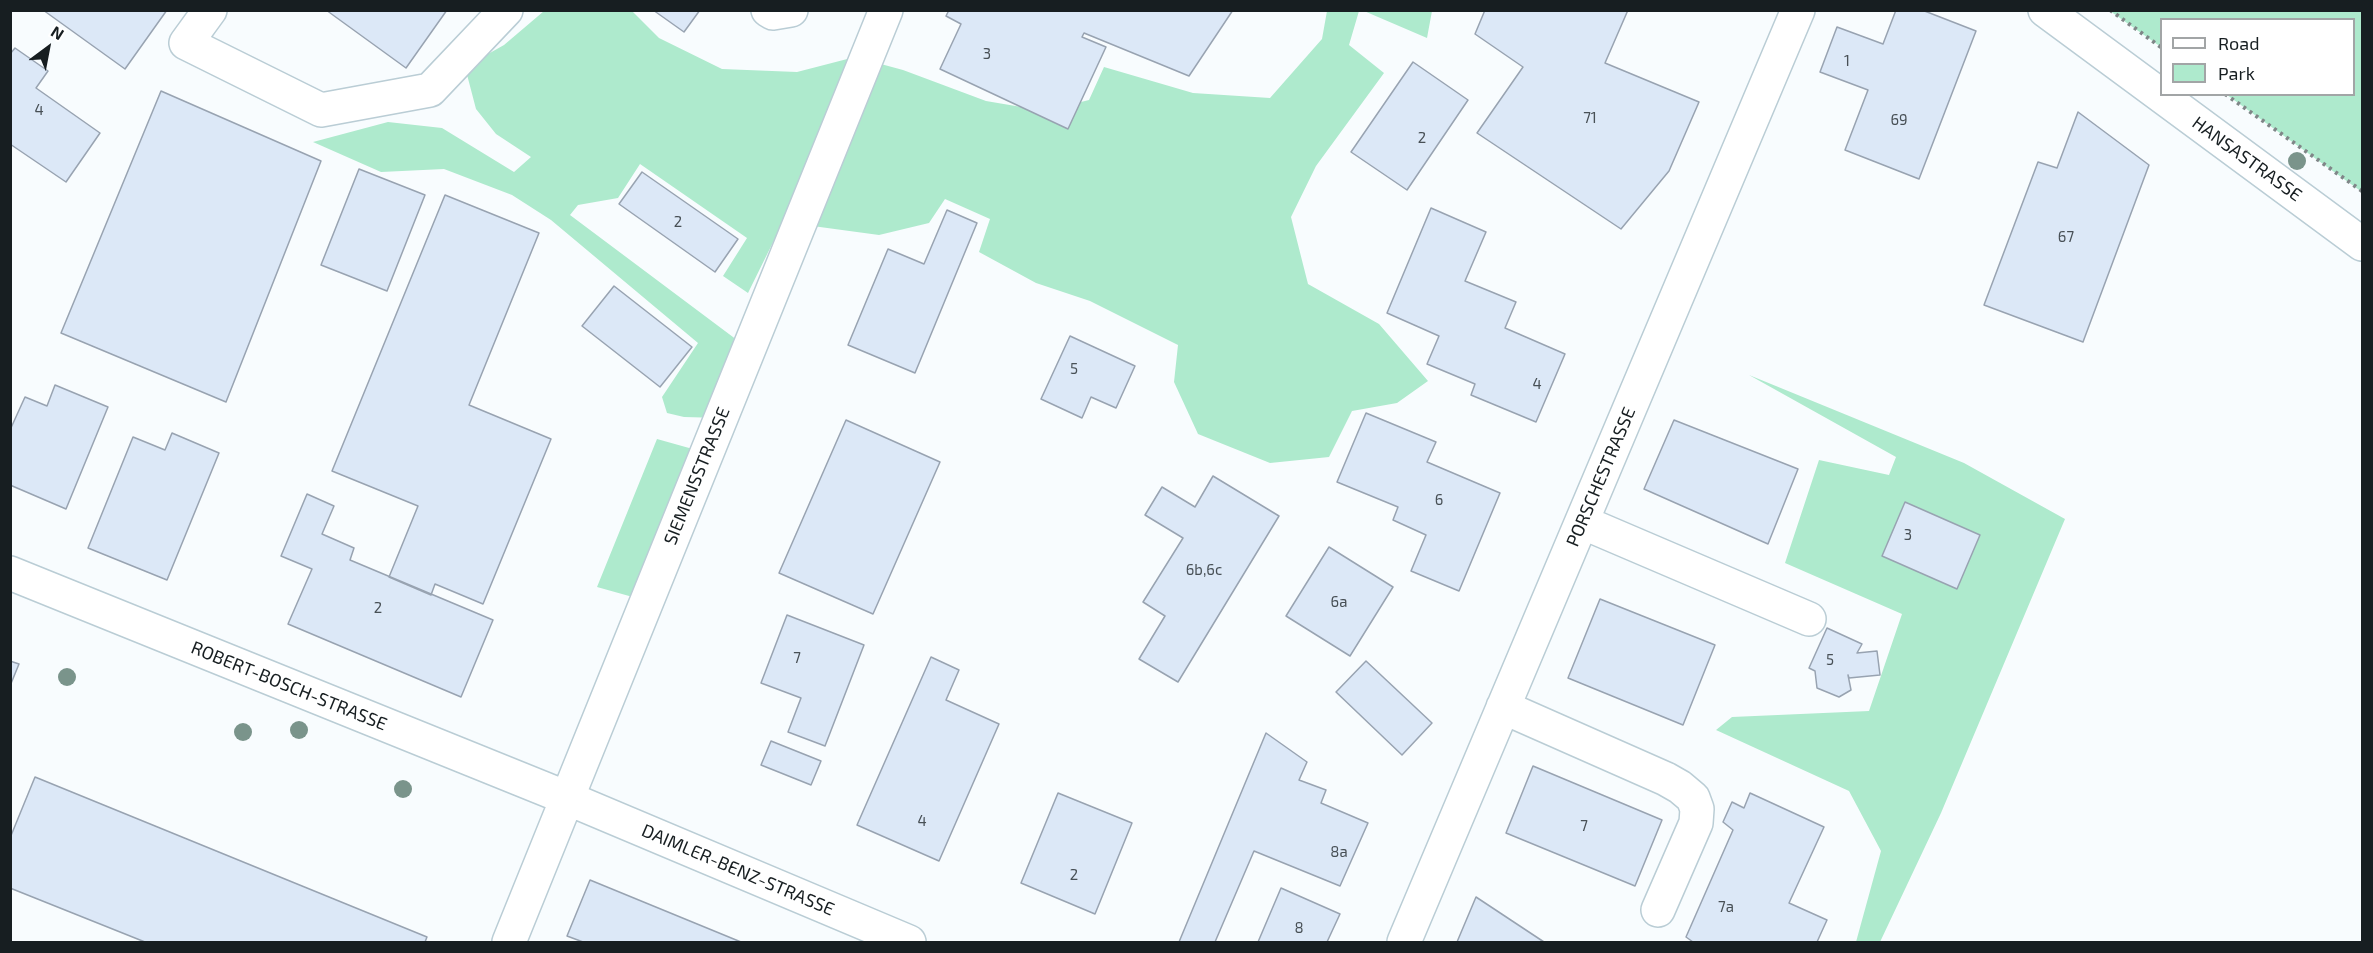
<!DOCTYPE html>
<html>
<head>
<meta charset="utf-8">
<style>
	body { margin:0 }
	#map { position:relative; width:2373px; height:953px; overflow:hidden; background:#f8fcfe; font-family:"Exo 2",sans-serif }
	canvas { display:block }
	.frame { position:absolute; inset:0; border:12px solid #171e21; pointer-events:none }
	.legend { position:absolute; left:2160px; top:18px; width:195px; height:78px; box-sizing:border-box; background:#fff; border:2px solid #a2a5a6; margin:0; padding:8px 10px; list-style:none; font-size:18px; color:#171e21 }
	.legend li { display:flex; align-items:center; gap:12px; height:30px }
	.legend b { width:30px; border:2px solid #a2a5a6 }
	.north { position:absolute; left:18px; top:18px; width:60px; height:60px; -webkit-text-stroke:4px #fff; paint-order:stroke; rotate:32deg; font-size:16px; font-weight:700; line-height:24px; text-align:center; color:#171e21 }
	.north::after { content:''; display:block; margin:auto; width:21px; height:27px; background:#171e21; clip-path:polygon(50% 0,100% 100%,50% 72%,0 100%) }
</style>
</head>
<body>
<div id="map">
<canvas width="2373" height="953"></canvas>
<div class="frame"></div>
<ul class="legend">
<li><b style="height:8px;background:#fff"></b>Road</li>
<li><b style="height:16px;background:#aeeacd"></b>Park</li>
</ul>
<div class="north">N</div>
</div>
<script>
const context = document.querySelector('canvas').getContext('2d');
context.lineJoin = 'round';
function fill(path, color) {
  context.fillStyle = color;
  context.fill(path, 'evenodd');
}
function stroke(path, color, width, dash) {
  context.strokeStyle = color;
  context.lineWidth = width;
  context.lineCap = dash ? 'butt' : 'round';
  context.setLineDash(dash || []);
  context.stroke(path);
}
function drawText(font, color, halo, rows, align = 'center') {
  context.font = font + ' "Exo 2",sans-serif';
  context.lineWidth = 5;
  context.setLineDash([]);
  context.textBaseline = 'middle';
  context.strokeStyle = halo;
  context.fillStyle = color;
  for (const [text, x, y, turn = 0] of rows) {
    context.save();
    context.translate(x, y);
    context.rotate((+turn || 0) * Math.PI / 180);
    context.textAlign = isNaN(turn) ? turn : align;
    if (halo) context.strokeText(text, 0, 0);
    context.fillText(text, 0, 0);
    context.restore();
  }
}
fill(new Path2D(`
	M544,11H632L659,38L722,69L797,72L855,57L903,70L986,101L1045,111L1089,100L1104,67L1193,93L1270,98L1322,39L1327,11H1359L1349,45L1384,73L1316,166L1291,217L1308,284L1379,324L1428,381L1397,403L1352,411L1329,457L1270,463L1198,434L1174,382L1178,345L1090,301L1036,283L979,252L990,219L945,199L929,223L879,235L783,222L748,293L723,276L747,238L640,164L618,198L578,205L570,215L749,349L721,418L684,417L667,413L662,397L698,343L551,220L512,195L444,169L381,172L313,142L388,122L442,128L514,172L531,157L496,134L476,109L465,67L504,45Z
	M1364,11H1432L1427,38Z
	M2110,11H2362V192L2227,95L2354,94V20H2162L2161,47Z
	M1749,375L1964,463L2065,519L1941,813L1880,942H1856L1881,851L1849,791L1716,730L1732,717L1869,711L1902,614L1785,563L1819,460L1889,475L1896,457Z
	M657,439L707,453L647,601L597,587Z`), '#aeeacd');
const building = new Path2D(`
	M43,10H167L125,69Z
	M326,10H447L406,68Z
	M653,10H700L684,32Z
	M949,10H1233L1189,76L1084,33L1082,37L1106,47L1068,129L940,69L961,24L946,16Z
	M1485,10H1628L1605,63L1699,102L1669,171L1621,229L1477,133L1523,67L1475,34Z
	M1896,10H1922L1976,31L1919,179L1845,150L1868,90L1820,72L1837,27L1883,44Z
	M15,48L48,71L36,88L100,133L66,182L10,144V54Z
	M1413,62L1468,100L1407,190L1351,152Z
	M161,91L321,161L226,402L61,333Z
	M2078,112L2149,165L2083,342L1984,305L2038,162L2057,168Z
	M359,169L425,195L387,291L321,265Z
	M642,172L738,239L715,272L619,204Z
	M445,195L539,233L469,405L551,439L483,604L435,584L431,595L389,577L418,506L332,471Z
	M1431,208L1486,232L1465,281L1516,302L1505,328L1565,354L1536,422L1471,395L1475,384L1427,364L1439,336L1387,313Z
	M947,210L977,223L915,373L848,345L888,249L924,264Z
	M614,286L692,347L660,387L582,326Z
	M1070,336L1135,366L1116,408L1091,397L1082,418L1041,399Z
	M55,385L108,407L66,509L10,485V430L25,397L47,406Z
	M1366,413L1436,442L1427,462L1500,493L1459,591L1411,571L1426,535L1393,520L1398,507L1337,482Z
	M846,420L940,462L873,614L779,573Z
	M1674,420L1798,469L1768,544L1644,489Z
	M172,433L219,453L167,580L88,548L133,437L165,450Z
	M1213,476L1279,516L1178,682L1139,659L1165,616L1143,602L1183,538L1145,515L1162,487L1195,507Z
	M307,494L334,506L322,534L354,548L350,560L493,620L461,697L288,624L312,569L281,556Z
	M1905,502L1980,535L1957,589L1882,556Z
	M1329,547L1393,587L1350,656L1286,616Z
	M1600,599L1715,645L1683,725L1568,678Z
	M787,615L864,645L825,746L788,732L801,698L761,683Z
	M1827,628L1862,644L1857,653L1877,651L1880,675L1849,678L1848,675L1851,690L1839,697L1817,688L1815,671L1809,668Z
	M931,657L959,670L946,700L999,724L939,861L857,825Z
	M10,661L19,664L10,686Z
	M1366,661L1432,723L1402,755L1336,692Z
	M1266,733L1307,762L1299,780L1326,790L1321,803L1368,823L1340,886L1254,851L1215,942H1179Z
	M771,741L821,761L811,785L761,765Z
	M1533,766L1662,820L1635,886L1506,833Z
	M35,777L427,937L425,942H145L10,888V838Z
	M1058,793L1132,823L1095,914L1021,883Z
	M1750,793L1824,827L1789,903L1827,920L1817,942H1693L1686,937L1733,830L1723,822L1732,802L1744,808Z
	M590,880L741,942H583L567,936Z
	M1281,888L1340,914L1327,942H1258Z
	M1476,897L1544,942H1457Z`);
fill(building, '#dce8f7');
stroke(building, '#98a3b1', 1.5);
const minor = new Path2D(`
	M210,10L186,43L321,110L430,90L506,10
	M768,10L773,13L791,10
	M2045,10L2362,244
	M1582,522L1809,619
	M10,573L567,798L909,942
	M1503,707L1666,779L1680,787L1693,798L1697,809L1696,823L1658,910
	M509,942L886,10
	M1404,942L1798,10`);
stroke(minor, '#bacdd5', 36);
stroke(new Path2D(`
	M2110,10L2162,48
	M2225,94L2362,191`), '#808688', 4, [3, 4.5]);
stroke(minor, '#fff', 33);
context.fillStyle = '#7a948b';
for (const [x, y] of [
	[2297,161],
	[67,677],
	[299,730],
	[243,732],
	[403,789]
]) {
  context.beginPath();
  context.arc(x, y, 9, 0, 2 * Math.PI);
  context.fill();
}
drawText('15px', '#485056', null, [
	["3",987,54],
	["1",1847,61],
	["4",39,110],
	["71",1590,118],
	["69",1899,120],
	["2",1422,138],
	["2",678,222],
	["67",2066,237],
	["5",1074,369],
	["4",1537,384],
	["6",1439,500],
	["3",1908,535],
	["6b,6c",1204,570],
	["6a",1339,602],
	["2",378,608],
	["7",797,658],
	["5",1830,660],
	["4",922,821],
	["7",1584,826],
	["8a",1339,852],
	["2",1074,875],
	["7a",1726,907],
	["8",1299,928]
]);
drawText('18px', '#171e21', '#fff', [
	["HANSASTRASSE",2247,159,36],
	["SIEMENSSTRASSE",697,476,-68],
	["PORSCHESTRASSE",1601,477,-67],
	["ROBERT-BOSCH-STRASSE",289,686,22],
	["DAIMLER-BENZ-STRASSE",738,870,23]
]);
</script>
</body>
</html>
